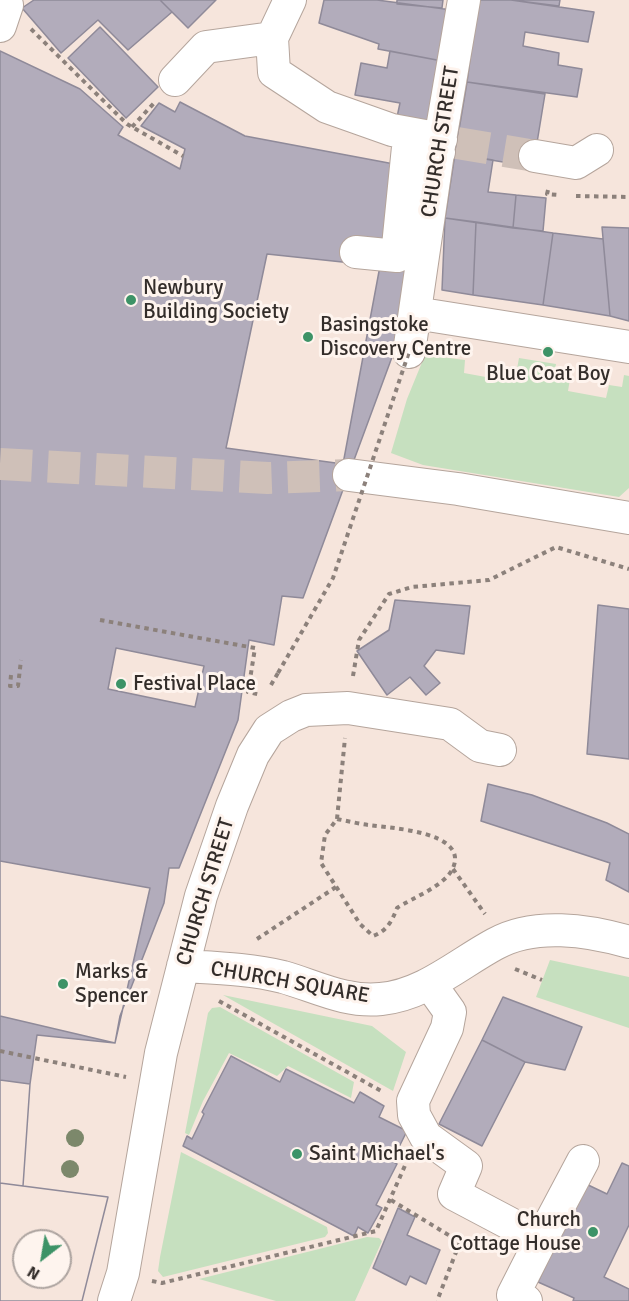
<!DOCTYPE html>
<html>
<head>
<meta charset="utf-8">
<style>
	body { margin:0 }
	#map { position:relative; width:629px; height:1301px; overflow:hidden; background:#f6e5dc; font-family:Signika,sans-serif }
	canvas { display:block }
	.north { position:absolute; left:12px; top:1229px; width:60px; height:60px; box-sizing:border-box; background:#fef4ee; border:2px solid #ada4a0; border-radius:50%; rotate:211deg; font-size:16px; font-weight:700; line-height:24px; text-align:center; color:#332d2a }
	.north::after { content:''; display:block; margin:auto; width:21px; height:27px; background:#3d9367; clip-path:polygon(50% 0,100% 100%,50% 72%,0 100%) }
</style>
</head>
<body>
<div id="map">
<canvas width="629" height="1301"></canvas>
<div class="north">N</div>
</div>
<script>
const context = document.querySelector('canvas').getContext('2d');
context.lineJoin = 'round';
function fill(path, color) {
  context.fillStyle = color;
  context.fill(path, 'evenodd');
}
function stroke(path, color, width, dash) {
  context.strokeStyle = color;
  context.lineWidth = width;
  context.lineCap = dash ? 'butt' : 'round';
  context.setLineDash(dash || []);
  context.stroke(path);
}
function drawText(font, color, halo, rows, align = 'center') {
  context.font = font + ' Signika,sans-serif';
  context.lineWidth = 6;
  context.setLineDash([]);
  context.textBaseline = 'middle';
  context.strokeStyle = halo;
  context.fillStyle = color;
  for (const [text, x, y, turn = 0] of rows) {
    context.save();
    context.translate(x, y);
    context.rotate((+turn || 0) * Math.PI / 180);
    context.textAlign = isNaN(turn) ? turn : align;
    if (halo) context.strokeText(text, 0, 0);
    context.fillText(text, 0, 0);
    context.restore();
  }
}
fill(new Path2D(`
	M425,355L465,360L464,373L502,380L504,367L517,369L519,358L556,364L554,376L570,379L568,391L606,398L609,385L622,387L624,375L629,376V488L619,497L423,465L391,453L407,399Z
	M550,960L629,977V1028L536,997Z
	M223,995L372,1026L406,1052L393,1091Z
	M220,1007L354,1082L351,1098L288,1066L277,1076L229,1053L203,1101L189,1135L185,1133L208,1013L212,1008Z
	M181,1152L327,1227L328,1233L325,1237L163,1277L158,1271L160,1257Z
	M367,1237L379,1238L382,1241L355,1301H276L199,1279Z`), '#c6e0bf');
const building = new Path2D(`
	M34,0H160L172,12L128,50L98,20L61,53L22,8Z
	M160,0H216L188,28Z
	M324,0H377L452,10L442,61L378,49L379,44L319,23Z
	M397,0H443L442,8L397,4Z
	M478,0H511L594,12L588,42L525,32L523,46L559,53L558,65L582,69L577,97L467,82Z
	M511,0H560L559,6Z
	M100,27L158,87L126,118L68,58Z
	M0,51L80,89L123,127L118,135L180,169L185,149L141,126L159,103L175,112L180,102L245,136L394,164L406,268L395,349L303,598L282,596L274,645L249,640L238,720L179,868H169L164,903L120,1016L115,1043L37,1035L30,1084L23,1186L108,1197L82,1301H0ZM24,1241H60V1277H24Z
	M390,51L442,61L431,123L397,117L400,103L355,95L361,63L387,68Z
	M467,82L545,94L533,167L455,154Z
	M455,154L493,160L488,192L516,195L513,228L445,218Z
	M516,195L546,198L543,231L513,228Z
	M445,218L476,222L473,295L442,290Z
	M476,222L553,233L543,305L473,295Z
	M602,227L629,228V321L610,316Z
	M553,233L603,239L610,316L543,305Z
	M267,254L380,266L343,464L226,448Z
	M395,600L470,606L464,654L436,650L424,666L440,683L426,695L410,677L387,695L357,651L389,630Z
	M598,605L629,609V759L587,754Z
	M116,648L204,666L195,707L108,689Z
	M488,784L532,795L607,823L629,834V892L606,880L610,863L481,821Z
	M0,861L150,888L115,1043L0,1016Z
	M503,997L582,1027L565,1070L525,1062L482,1040Z
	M482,1040L525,1062L482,1146L439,1124Z
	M231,1056L280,1082L286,1069L354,1103L360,1092L384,1106L379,1117L407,1131L392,1161L397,1164L376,1205L382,1208L368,1233L358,1227L354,1236L183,1146L187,1136L192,1139L204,1114L202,1112Z
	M0,1080L30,1084L23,1186L0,1183Z
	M622,1163L629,1166V1225L604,1277L629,1289V1301H573L574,1298L538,1282L584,1183L607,1194Z
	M0,1183L108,1197L82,1301H0ZM24,1241H60V1277H24Z
	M398,1208L415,1217L407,1235L440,1250L426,1284L410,1276L406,1285L373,1268Z`);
fill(building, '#b2acbb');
stroke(building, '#8f8a99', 1.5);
stroke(new Path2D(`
	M457,143L535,156
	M0,464L268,478L349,475`), '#cfc0b8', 32, [32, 16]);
const minor = new Path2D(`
	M290,0L272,38L274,72L327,107L392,130L441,139
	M0,26L7,5
	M175,80L206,47L272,38
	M535,156L576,163L597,150
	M356,252L397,256L408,147L439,152
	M415,313L629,347
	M409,352L439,146L464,0
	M349,475L458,489L629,518
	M183,966C216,968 251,969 283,977C315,986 346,1003 381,999C424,995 458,964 495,944C534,922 588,930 629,942
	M430,984L450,1012L447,1028L413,1101L414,1115L426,1137L466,1166L454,1194L541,1240L513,1295L526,1301
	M541,1240L583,1161
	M114,1301L123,1273L161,1053L201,896L232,806L253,755L269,730L291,716L306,710L348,708L450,724L480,746L500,750`);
stroke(minor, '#b5a59c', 34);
stroke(new Path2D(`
	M31,29L127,124L183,156
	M132,127L154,103
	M548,190L547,194L559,195
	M576,196L629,197
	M100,620L255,648L248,692L261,695
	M11,675L10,686H18L21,660
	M353,676L359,640L389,594L412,587L489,580L556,547L629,569
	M271,685L278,673
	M337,819C348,821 359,824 369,825C388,828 469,831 453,868C445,886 412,898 397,908C392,921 387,931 373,936L360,924L321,863L325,835Z
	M337,819L345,738
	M453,869L485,914
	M257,939L336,887
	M515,969L542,980
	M219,1001L383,1092
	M0,1051L126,1077
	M391,1200L460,1242L437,1301
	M152,1281L162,1283L376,1231L407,1161`), '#8c817b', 4, [4.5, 4.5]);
stroke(minor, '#fff', 32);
stroke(new Path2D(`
	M278,673L333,578L409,352`), '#8c817b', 4, [4.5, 4.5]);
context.fillStyle = '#7c886b';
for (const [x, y] of [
	[75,1138],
	[70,1169]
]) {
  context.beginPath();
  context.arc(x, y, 9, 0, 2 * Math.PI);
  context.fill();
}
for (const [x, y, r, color] of [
	[131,300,6,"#3d9367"],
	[308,337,6,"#3d9367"],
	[548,352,6,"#3d9367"],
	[121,684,6,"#3d9367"],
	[63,984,6,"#3d9367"],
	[297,1154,6,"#3d9367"],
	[593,1232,6,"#3d9367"]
]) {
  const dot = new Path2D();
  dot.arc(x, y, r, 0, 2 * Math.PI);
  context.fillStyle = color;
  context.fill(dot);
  stroke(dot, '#fef4ee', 2);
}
drawText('21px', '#332d2a', '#fef4ee', [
	["CHURCH STREET",441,142,-81],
	["CHURCH STREET",206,892,-73],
	["CHURCH SQUARE",290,983,10]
]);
drawText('21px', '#332d2a', '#fef4ee', [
	["Newbury",143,288],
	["Building Society",143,312],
	["Basingstoke",320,325],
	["Discovery Centre",320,349],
	["Blue Coat Boy",548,374,"center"],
	["Festival Place",133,684],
	["Marks &",75,972],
	["Spencer",75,996],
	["Saint Michael's",309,1154],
	["Church",581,1220,"right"],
	["Cottage House",581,1244,"right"]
], 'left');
</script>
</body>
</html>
